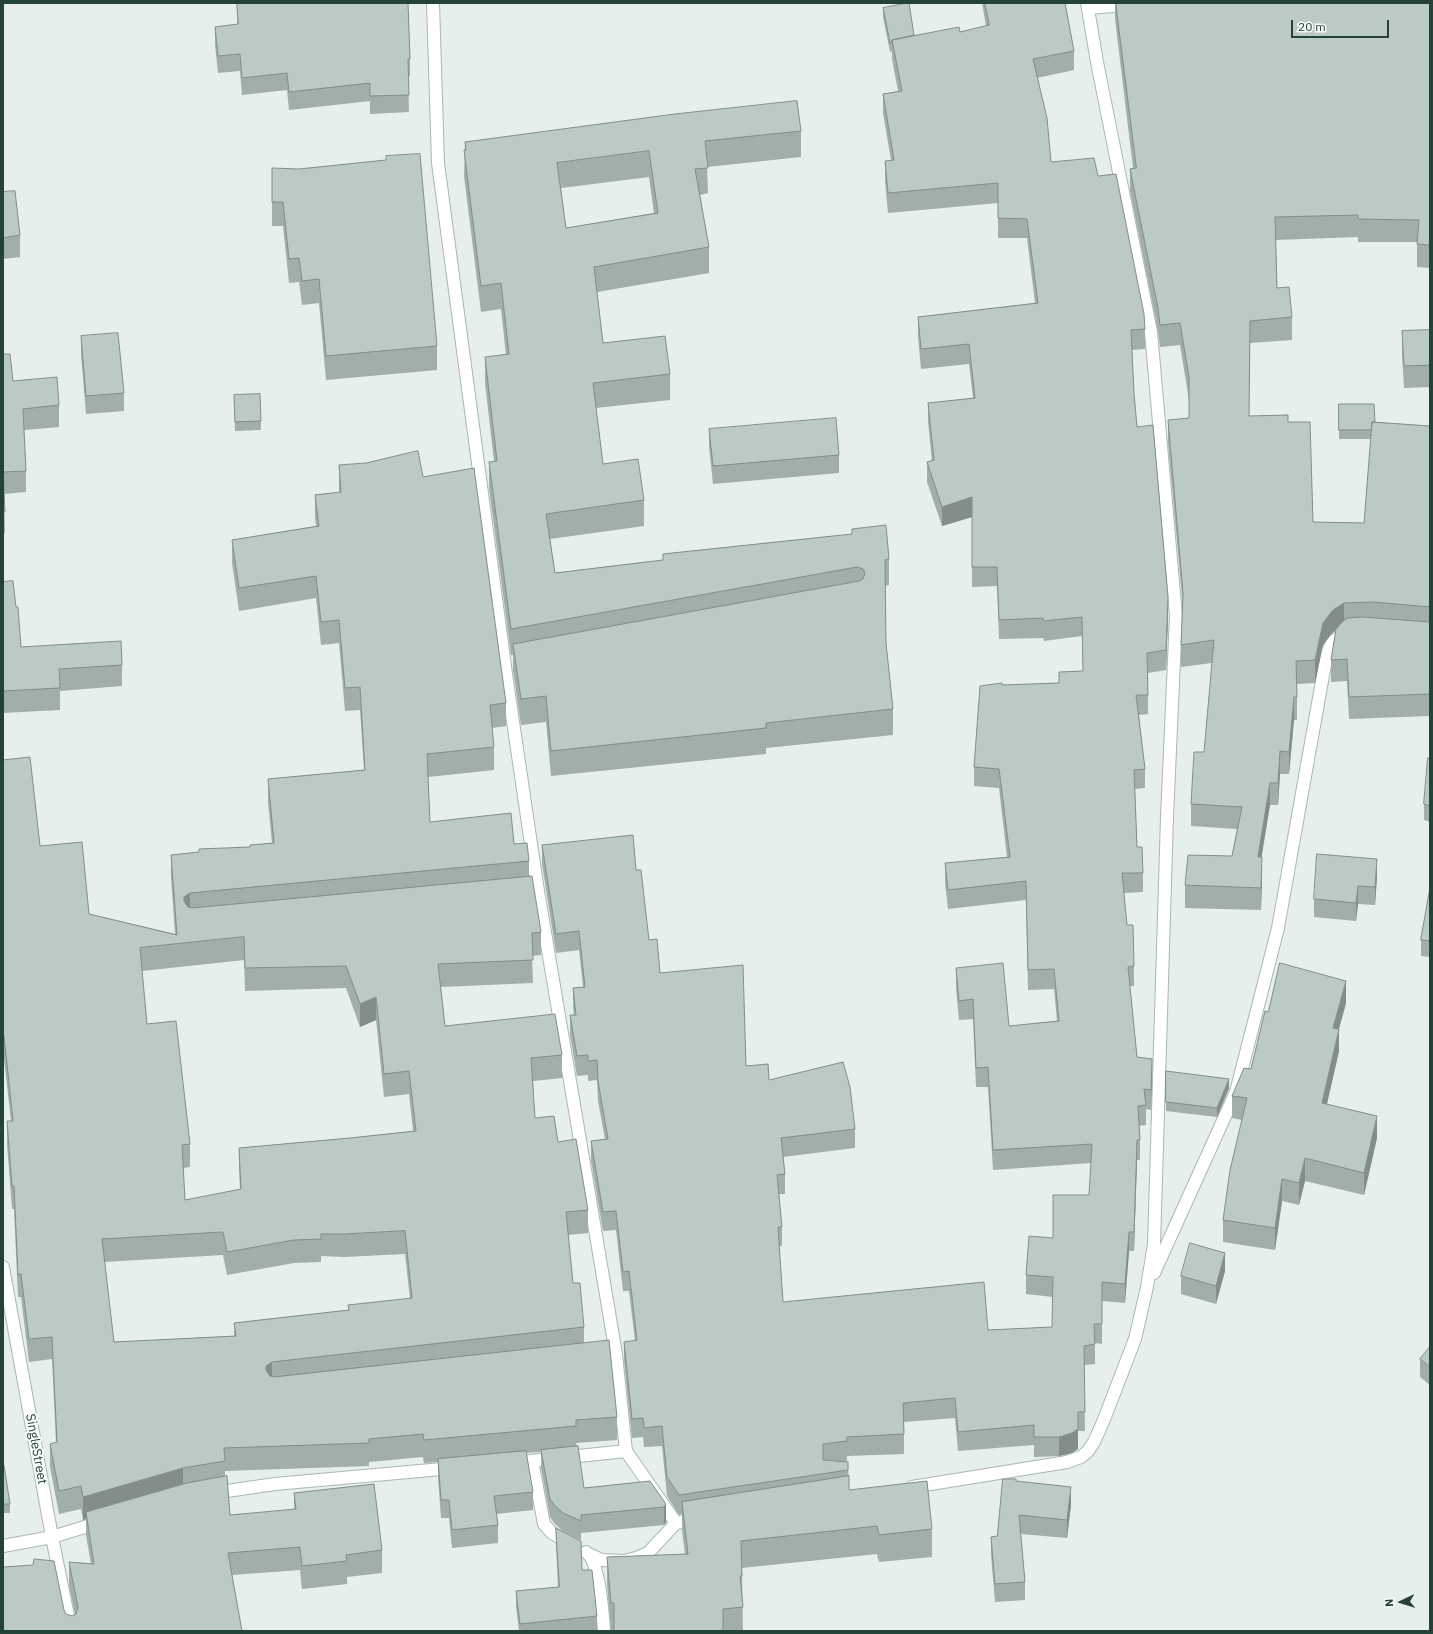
<!DOCTYPE html>
<html>
<head>
<meta charset="utf-8">
<style>
	body { margin:0 }
	#map { position:relative; width:1433px; height:1634px; overflow:hidden; background:#e6efeb; font-family:"IBM Plex Sans",sans-serif }
	canvas { display:block }
	.frame { position:absolute; inset:0; border:4px solid #24423a; pointer-events:none }
	.north { position:absolute; left:1381px; top:1582px; width:40px; height:40px; -webkit-text-stroke:3px #f7fbf9; paint-order:stroke; rotate:266deg; font-size:11px; font-weight:700; line-height:16px; text-align:center; color:#24423a }
	.north::after { content:''; display:block; margin:auto; width:14px; height:18px; background:#24423a; clip-path:polygon(50% 0,100% 100%,50% 72%,0 100%) }
	.scale { position:absolute; left:1291px; top:20px; width:98px; height:18px; box-sizing:border-box; border:2px solid #24423a; border-top:0; padding-left:5px; font-size:12px; line-height:14px; white-space:nowrap; color:#24423a; -webkit-text-stroke:3px #f7fbf9; paint-order:stroke }
</style>
</head>
<body>
<div id="map">
<canvas width="1433" height="1634"></canvas>
<div class="frame"></div>
<div class="north">N</div>
<div class="scale">20 m</div>
</div>
<script>
const context = document.querySelector('canvas').getContext('2d');
context.lineJoin = 'round';
function stroke(path, color, width, dash) {
  context.strokeStyle = color;
  context.lineWidth = width;
  context.lineCap = dash ? 'butt' : 'round';
  context.setLineDash(dash || []);
  context.stroke(path);
}
function fill(path, color) {
  context.fillStyle = color;
  context.fill(path, 'evenodd');
}
function drawText(font, color, halo, rows, align = 'center') {
  context.font = font + ' "IBM Plex Sans",sans-serif';
  context.lineWidth = 4;
  context.setLineDash([]);
  context.textBaseline = 'middle';
  context.strokeStyle = halo;
  context.fillStyle = color;
  for (const [text, x, y, turn = 0] of rows) {
    context.save();
    context.translate(x, y);
    context.rotate((+turn || 0) * Math.PI / 180);
    context.textAlign = isNaN(turn) ? turn : align;
    if (halo) context.strokeText(text, 0, 0);
    context.fillText(text, 0, 0);
    context.restore();
  }
}
const minor = new Path2D(`
	M433,3L438,163L507,681L538,891L616,1354L626,1451L676,1523
	M1088,8L1150,3
	M3,1267L52,1537L71,1631
	M1154,1273L1236,1092L1278,928L1327,653L1333,641L1347,632
	M532,1461L544,1524L552,1533L570,1543
	M512,1463L626,1451
	M912,1487L1067,1462L1081,1457L1088,1451L1094,1442L1103,1422L1135,1339L1147,1287L1154,1244L1167,817L1176,616L1151,332L1097,62L1087,3
	M213,1493L275,1484L453,1468
	M3,1546L52,1537L101,1522
	M586,1552C599,1560 603,1615 604,1631
	M588,1554L602,1560L624,1561L636,1558L648,1553L676,1523L698,1519`);
stroke(minor, '#a8b8b2', 14);
stroke(minor, '#fff', 12);
fill(new Path2D(`
	M237,3H416L408,4L410,59V76H408L409,112L370,114V101L289,110L287,90L242,95L240,71L218,73L215,45V27L237,24Z
	M982,3H1065L1074,51V70L1037,78L1051,162L1098,176L1145,329V349L1132,350L1134,393L1137,427L1168,616L1166,670L1148,673V714L1139,715L1145,769V788L1135,789L1137,847L1143,873V892L1124,893L1127,925L1134,966V986H1130L1137,1057L1152,1078L1151,1110L1146,1109V1125L1139,1126L1140,1140V1160H1137L1134,1251H1129L1125,1303L1102,1301V1344L1095,1343V1364L1084,1365L1085,1431H1078V1449L1072,1453L1059,1456L1034,1457V1445L958,1451L955,1418L904,1422V1454L847,1456V1461L841,1462H848L849,1490L932,1529V1557L879,1562L877,1554L742,1568L743,1631H611L607,1585V1557L685,1554L682,1530V1514L679,1515L667,1496L662,1446L644,1447L643,1437L632,1438L624,1361V1342L635,1341L629,1291H623L616,1230L603,1231L591,1161V1141L605,1139L598,1101L597,1080L588,1081V1075L577,1076L570,1035V1015H574L573,1007V988L583,987L579,950L556,953L542,864V845L636,870L649,940L660,973L746,1066L769,1080L855,1129V1148L783,1157L785,1174V1194H779L782,1227V1246H779L783,1302L988,1330L1052,1327L1053,1297L1026,1294V1275L1053,1238L1089,1195L1091,1163L993,1170L988,1087H976L973,1019L959,1020L956,988V968L1009,1026L1057,1021L1054,989L1028,990L1026,900L948,909L945,883V863L1007,857L999,788L974,786V767L1002,685L1059,683L1083,671L1082,636L1044,641L1043,638L999,639L997,586L972,587V517L942,526L927,482V462L932,461L928,422V403L973,398L969,364L921,369L918,336V317L1035,303L1027,238H998V203L888,213L885,181V161L891,160L883,113V94L898,91L892,59V51L890,52L883,17V8L914,35L960,32L986,26Z
	M1115,3H1430V268L1417,267V242H1358V237L1276,240L1277,288L1292,317V340L1250,343L1249,416L1288,422L1313,522L1364,523L1371,439H1339V404L1375,422L1430,426V716L1349,719L1347,681L1331,682V660L1336,630L1333,632L1323,645L1315,683L1297,684V720H1294L1289,774H1280L1278,805H1270L1261,857L1262,879L1261,910L1185,908V885L1232,856L1237,829L1191,826V804L1204,752L1212,663L1181,667V645L1183,608L1168,443V420L1189,418V400L1180,345L1160,347L1158,331L1130,191V169L1133,168L1115,19Z
	M801,131V157L707,167L708,193L700,195L709,247V273L597,292L603,343L670,374V400L596,408L603,464L644,500V526L550,539L555,573L663,560V554L852,534V529L889,559V585L885,586L886,643L893,709V735L766,748V754L551,776L546,722L521,725L513,670V655H511L489,488V462L494,461L485,383V357L506,355L501,309L481,312L464,176L465,142ZM649,177L654,213L566,228L561,188Z
	M272,168L437,346V370L326,380L319,303L302,305L299,282L289,283L283,226H272Z
	M3,192L20,235V257L3,259Z
	M1430,330V387L1404,388L1402,354V331Z
	M81,336L124,393V411L86,414L81,354Z
	M3,354L13,381L59,405V427L24,430L26,471V492L4,494L5,533H3Z
	M260,394L261,430L235,431L234,395Z
	M709,429L839,455V473L713,484L709,447Z
	M339,465L423,477L506,703V726L492,728L494,747V770L428,777L430,822L514,844L529,861V876L541,932V955L532,956L533,983L441,987L445,1026L562,1055V1078L533,1081L535,1118L558,1142L588,1210V1233L568,1235L573,1283L584,1327V1343L617,1417V1440L576,1443L584,1488L666,1504V1522L664,1525L581,1533V1540L563,1531L555,1524L550,1517L541,1468V1452L526,1453L533,1492V1510L496,1514L498,1525V1543L452,1548L449,1518H441L438,1477V1462L424,1463L423,1457L369,1462V1466L225,1471V1477L230,1515L294,1510V1493L382,1550V1573L347,1577V1584L302,1589L300,1570L232,1575L242,1631H3L64,1610L66,1614L72,1616L75,1614L69,1585V1562L91,1564L86,1535V1519L83,1520L81,1509L59,1514L50,1467V1444L56,1443L52,1359L29,1362L21,1297H18L14,1209H12L7,1144V1121H11L4,1059H3V760L40,846L89,914L175,934L171,878V855L250,847L272,843L268,802V779L364,770L360,710L345,711L339,643L321,645L316,598L239,611L232,563V540L316,526L315,518V495L339,492ZM244,960L245,991L346,988L360,1027L376,1020L384,1097L409,1094L413,1131L350,1138L239,1148V1170L240,1190L185,1200L183,1168L190,1167V1144L147,1024L142,971ZM405,1254L410,1299L348,1305V1310L234,1323V1336L114,1342L104,1262L223,1255L227,1275L294,1263L321,1262V1256L344,1257Z
	M3,582L16,607L21,647L122,665V686L60,691V710L3,713Z
	M1430,758V822L1424,820V804Z
	M1377,877L1375,905L1358,904L1356,921L1314,917V899Z
	M1430,888V957L1421,956V940Z
	M1346,1003L1339,1029V1051L1327,1104L1377,1138L1364,1195L1305,1181L1299,1205L1282,1201L1275,1250L1223,1242V1220L1242,1120L1232,1118V1096L1251,1069L1268,1012Z
	M1229,1088L1217,1117L1166,1111V1102Z
	M1225,1271L1216,1304L1181,1294V1276Z
	M1430,1347V1385L1420,1377V1359Z
	M3,1465L10,1504V1513H3Z
	M1016,1481L1071,1505L1067,1538L1021,1534L1025,1582V1600L995,1602L991,1555V1537L997,1536Z
	M556,1528L597,1616V1631H519L516,1607V1591L558,1587L556,1544Z`), '#a1aea9');
fill(new Path2D(`
	M972,497V517L942,526V507Z
	M1168,597V616L1166,670V650Z
	M1344,603V626L1333,632L1323,645L1315,683V660L1323,623L1333,610Z
	M1294,697V720L1289,774V752Z
	M1280,751V774L1278,805V783Z
	M1270,783V805L1258,879V857Z
	M1262,857V879L1261,910V888Z
	M1377,859V877L1375,905V887Z
	M1358,886V904L1356,921V903Z
	M190,893V916L184,901V897Z
	M1346,981V1003L1333,1050V1028Z
	M376,997V1020L360,1027V1004Z
	M1339,1029V1051L1322,1125V1103Z
	M1152,1059V1078L1151,1110V1090Z
	M1229,1079V1088L1217,1117V1108Z
	M1377,1116V1138L1364,1195V1173Z
	M1137,1140V1160L1134,1251V1232Z
	M1305,1158V1181L1299,1205V1183Z
	M1282,1179V1201L1275,1250V1228Z
	M1129,1232V1251L1125,1303V1284Z
	M1225,1253V1271L1216,1304V1286Z
	M272,1362V1385L266,1370V1366Z
	M1078,1412V1449L1072,1453L1059,1456V1437Z
	M183,1468V1491L86,1512V1519L83,1520V1497Z
	M1071,1487V1505L1067,1538V1520Z
	M666,1504V1522L664,1525V1507Z`), '#838d89');
const building = new Path2D(`
	M237,3H408L410,59H408L409,95L370,96V83L289,92L287,73L242,78L240,54L218,56L215,27L238,24Z
	M909,3L914,35L892,40V42L890,43L883,8Z
	M985,3H1065L1074,51L1033,59L1047,118L1051,162L1094,158L1098,176L1116,174L1144,314L1145,329L1131,330L1134,393L1137,427L1153,425L1168,597L1166,650L1147,653L1148,695H1136L1145,769L1134,770L1137,847H1142L1143,873H1122L1127,925H1133L1134,966L1128,967L1137,1057L1152,1059L1151,1090L1144,1089L1146,1105L1138,1106L1140,1140H1137L1134,1232H1129L1125,1284L1102,1282V1324H1094L1095,1344L1084,1346L1085,1412H1078V1429L1072,1433L1059,1437H1034V1425L958,1432L955,1398L903,1403L904,1434L847,1437V1441L823,1444V1460L848,1462V1470L679,1495L667,1477L662,1426L644,1428L643,1418L632,1419L624,1342L637,1340L629,1271L623,1272L616,1211L603,1212L591,1141L608,1139L598,1081L597,1060L588,1061V1055L577,1056L570,1015H576L573,988L585,987L579,931L556,934L542,845L633,835L636,870H641L649,940L657,939L660,973L743,965L746,1066L768,1064L769,1080L843,1062L850,1087L855,1129L781,1138L785,1174L777,1175L782,1227H778L783,1302L984,1282L988,1330L1052,1327L1053,1277L1026,1275L1029,1236L1053,1238V1195H1089L1092,1144L993,1150L988,1067L976,1068L973,999L959,1001L956,968L1003,963L1009,1026L1059,1021L1054,969L1028,970L1026,881L948,890L945,863L1010,857L999,769L974,767L980,686L1002,683V685L1059,683V672L1083,671L1082,617L1044,621L1043,618L999,620L997,567H972V497L942,507L927,462L934,460L928,403L975,398L969,344L921,349L918,317L1038,303L1027,219L998,218V183L888,193L885,161L894,160L883,94L902,91L892,40L959,27L960,32L989,25Z
	M1116,3H1430V245L1417,244L1419,220L1358,219V215L1275,217L1277,288L1289,287L1292,317L1250,321L1249,416L1288,415V422H1310L1313,522L1364,523L1372,422L1430,426V607L1373,602L1344,603L1333,610L1323,623L1315,660L1296,661L1297,697H1294L1289,752L1280,751L1278,783H1270L1258,857H1262L1261,888L1185,885L1188,855L1232,856L1242,807L1191,804L1194,752H1204L1214,640L1181,645L1183,593L1168,420L1189,418V377L1180,323L1160,325L1158,308L1130,169L1136,168Z
	M797,101L801,131L705,141L708,168L695,169L709,247L594,267L603,343L665,336L670,374L593,383L603,464L638,459L644,500L546,514L555,573L663,560V554L852,534V529L886,525L889,559L885,560L886,643L893,709L766,723V728L551,751L546,696L521,699L513,644L859,581L863,579L865,573L863,569L857,567L511,629L489,462L497,461L485,357L509,354L501,283L481,286L464,150H466L465,142L675,114ZM649,151L658,213L566,228L557,163Z
	M420,154L437,346L326,356L319,279L302,281L299,258L289,259L283,202H272V168L299,169L386,160V156Z
	M15,191L20,235L3,238V192Z
	M1430,330V365L1404,366L1402,331Z
	M118,333L124,393L86,396L81,336Z
	M3,354H10L13,381L57,377L59,405L23,409L26,471L3,472L5,512H3Z
	M260,394L261,421L235,422L234,395Z
	M1339,404H1374L1375,422H1372L1371,430H1339Z
	M836,418L839,455L713,466L709,429Z
	M418,451L423,477L474,468L506,703L490,705L494,747L427,754L430,822L511,813L514,844L527,843L529,861L190,893L184,897V901L188,907L192,908L532,876L541,932L532,933L533,960L438,964L445,1026L555,1014L562,1055L531,1058L535,1118L554,1116L558,1142L576,1139L588,1210L566,1212L573,1283H580L584,1327L272,1362L266,1366V1370L270,1376L274,1377L609,1340L617,1417L576,1420V1426L424,1440L423,1434L369,1439V1443L224,1448L225,1461L183,1468L83,1497L81,1486L59,1491L50,1444L57,1442L52,1337L29,1339L21,1274L18,1275L14,1186H12L7,1121H13L4,1036H3V760L30,757L40,846L82,842L89,914L177,935L171,855L199,852V849L250,847V845L274,843L268,779L365,770L360,687L345,688L339,620L321,622L316,576L239,588L232,540L319,526L315,495L341,492L339,465L366,463ZM244,937L245,968L346,966L360,1004L376,997L384,1074L409,1071L416,1131L350,1138L239,1148L241,1189L185,1200L182,1145L190,1144L176,1021L147,1024L140,948ZM405,1231L412,1298L348,1305L349,1310L234,1323L236,1336L114,1342L102,1239L223,1232L227,1252L294,1240L321,1239V1234H344Z
	M13,581L16,607H18L21,647L121,641L122,665L59,669L60,688L3,691V582Z
	M1362,617L1430,622V694L1349,697L1347,659L1331,660L1336,629L1343,621L1348,618Z
	M1428,758H1430V806L1424,804Z
	M1317,854L1377,859L1375,887L1358,886L1356,903L1314,899Z
	M1430,888V941L1421,940Z
	M1280,963L1346,981L1333,1028L1339,1029L1322,1103L1377,1116L1364,1173L1305,1158L1299,1183L1282,1179L1275,1228L1223,1220L1230,1170L1247,1098L1232,1096L1244,1068L1251,1069L1265,1011L1268,1012Z
	M1166,1071L1229,1079L1217,1108L1166,1102Z
	M1190,1243L1225,1253L1216,1286L1181,1276Z
	M1430,1347V1367L1420,1359Z
	M578,1446L584,1488L650,1481L666,1504L664,1507L581,1515V1521L563,1513L555,1506L550,1499L541,1450Z
	M526,1451L533,1492L494,1496L498,1525L452,1530L449,1500H441L438,1459Z
	M3,1465H4L10,1504H3Z
	M227,1476L230,1515L296,1509L294,1493L374,1484L382,1550L346,1555L347,1561L302,1566L300,1547L228,1553L242,1631H3V1567L33,1565L34,1559L54,1561L64,1610L66,1614L72,1616L76,1614L78,1607L69,1562L94,1564L86,1512L187,1483Z
	M849,1476V1490L927,1481L932,1529L879,1535L877,1526L741,1541L742,1576H740L743,1607L723,1609V1631H614V1603H611L607,1557L688,1554L682,1502Z
	M1003,1479H1016V1481L1071,1487L1067,1520L1019,1515L1025,1582L995,1584L991,1537L997,1536Z
	M556,1528L581,1541L582,1570H592L597,1616L520,1624L516,1591L559,1587Z`);
fill(building, '#bbcac4');
stroke(building, '#838d89', 1);
drawText('13px', '#24423a', '#f7fbf9', [
	["SingleStreet",36,1449,80]
]);
</script>
</body>
</html>
